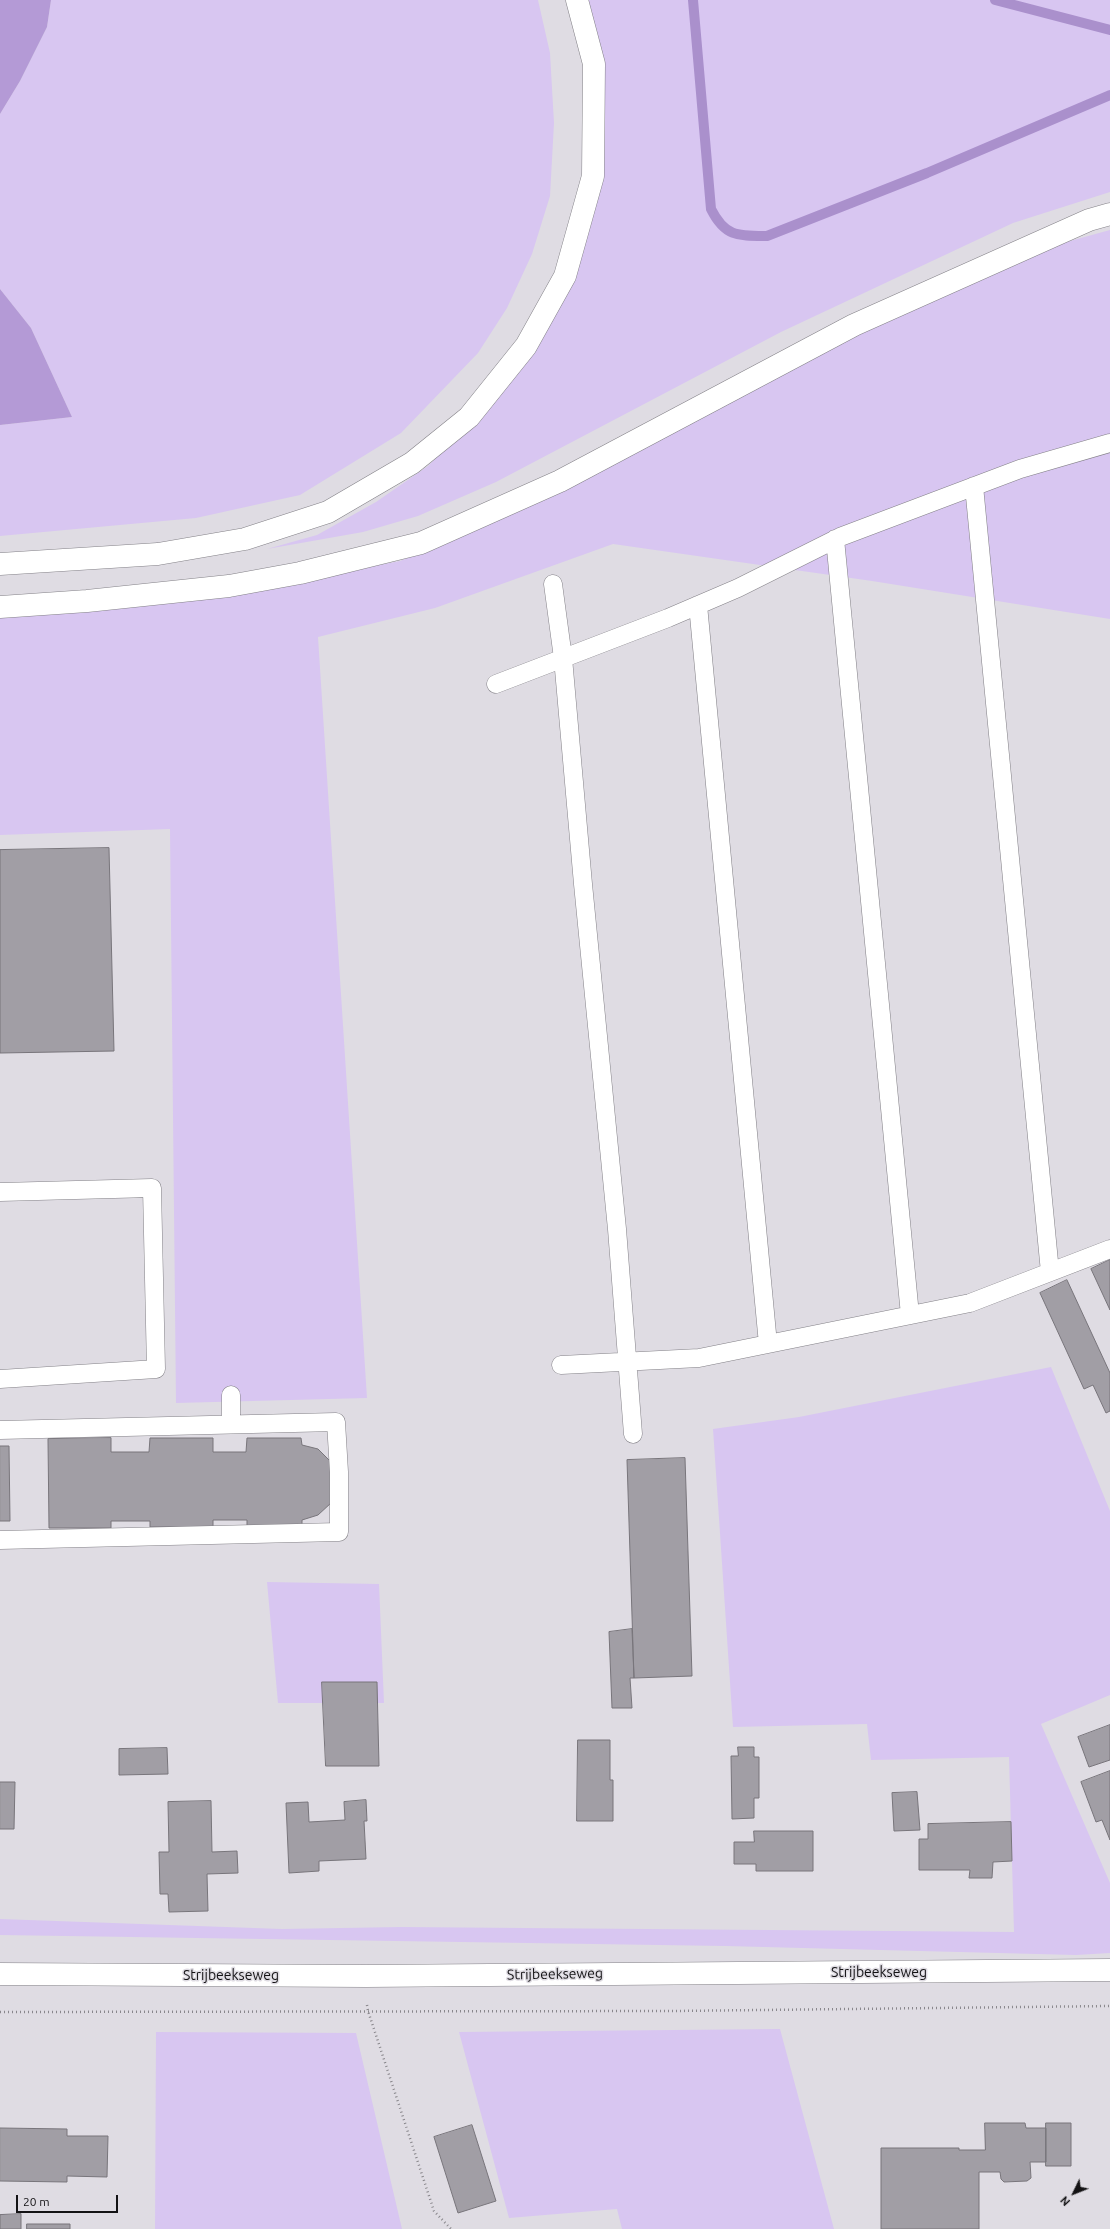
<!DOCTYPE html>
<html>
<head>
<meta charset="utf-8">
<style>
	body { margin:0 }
	#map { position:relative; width:1110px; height:2229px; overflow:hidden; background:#dfdce3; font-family:Ubuntu,sans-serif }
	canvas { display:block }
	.north { position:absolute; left:1054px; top:2173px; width:40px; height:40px; -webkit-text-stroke:3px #dfdce3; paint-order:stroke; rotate:227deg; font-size:11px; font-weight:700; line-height:16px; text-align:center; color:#131214 }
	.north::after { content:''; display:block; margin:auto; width:14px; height:18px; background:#131214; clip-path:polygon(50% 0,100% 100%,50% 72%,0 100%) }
	.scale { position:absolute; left:16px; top:2195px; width:102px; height:18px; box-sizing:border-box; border:2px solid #131214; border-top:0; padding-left:5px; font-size:12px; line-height:14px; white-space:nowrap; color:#131214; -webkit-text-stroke:3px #dfdce3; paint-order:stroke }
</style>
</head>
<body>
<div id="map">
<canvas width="1110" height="2229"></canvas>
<div class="north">N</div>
<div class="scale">20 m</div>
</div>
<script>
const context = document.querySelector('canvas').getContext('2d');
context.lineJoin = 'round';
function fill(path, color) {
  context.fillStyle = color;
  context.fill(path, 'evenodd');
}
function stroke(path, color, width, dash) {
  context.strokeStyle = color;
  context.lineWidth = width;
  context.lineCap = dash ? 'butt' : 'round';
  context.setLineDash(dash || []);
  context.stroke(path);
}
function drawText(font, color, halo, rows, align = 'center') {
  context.font = font + ' Ubuntu,sans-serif';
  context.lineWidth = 3;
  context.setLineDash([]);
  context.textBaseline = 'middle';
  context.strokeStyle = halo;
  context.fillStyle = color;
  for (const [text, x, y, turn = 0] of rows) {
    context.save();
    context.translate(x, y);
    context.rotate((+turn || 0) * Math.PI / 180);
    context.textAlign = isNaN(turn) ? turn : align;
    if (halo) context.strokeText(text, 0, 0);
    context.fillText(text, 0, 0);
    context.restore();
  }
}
fill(new Path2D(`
	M51,0H538L550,53L554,123L550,196L532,254L507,308L478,353L401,433L300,495L196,518L0,536V425L72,417L31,328L0,289V114L20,81L47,27Z
	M581,0H1110V192L1013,223L781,332L496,482L418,516L363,532L267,549L317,535L376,502L428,466L513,379L593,203Z
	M1110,230V619L872,581L613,544L435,608L318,637L367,1398L176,1403L170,829L0,835V616L276,585L400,561L485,526L840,342L1023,254Z
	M1051,1367L1110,1511V1695L1041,1724L1110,1883V1953L1076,1955L725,1946L0,1935V1919L282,1929L401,1927L1014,1932L1009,1757L871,1760L867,1724L733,1727L713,1429L799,1417Z
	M267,1582L379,1584L384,1703H278Z
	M780,2029L834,2229H622L617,2209L509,2218L459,2032Z
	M156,2032L356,2033L402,2229H155Z`), '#d8c6f1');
fill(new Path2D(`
	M0,0H51L47,27L20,81L0,114Z
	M0,289L31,328L72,417L0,425Z`), '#b49ad6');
stroke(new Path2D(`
	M693,0L711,209C725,237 738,236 767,236L927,173L1110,95
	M995,0L1110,30`), '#aa90cc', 10);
const building = new Path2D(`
	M109,848L114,1051L0,1053V850Z
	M1110,1260V1310L1091,1269Z
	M1067,1280L1110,1373V1411L1106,1413L1093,1385L1084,1389L1040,1293Z
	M111,1438V1452H149L150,1438H213V1452H246L247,1438H301L302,1445L318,1449L331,1462V1503L318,1515L302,1520V1527H247V1520H213V1527H150V1521H111V1528H49L48,1439Z
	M0,1446H9L10,1521H0Z
	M685,1458L692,1676L634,1678L627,1460Z
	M632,1629L634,1678H630L632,1708H612L609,1632Z
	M322,1682H377L379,1766H326Z
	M1110,1725V1760L1089,1767L1078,1737Z
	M578,1740H610V1780H613V1821H577Z
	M738,1747H754V1757H759V1798H754V1818L732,1819L731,1756H738Z
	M167,1748L168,1774L119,1775V1749Z
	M1110,1771V1840L1102,1820L1096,1822L1081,1782Z
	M0,1782H15L14,1829H0Z
	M917,1792L920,1830L894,1831L892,1793Z
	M366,1800L367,1821H364L366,1859L319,1861V1871L289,1873L286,1803L308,1802L309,1822L345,1820L344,1802Z
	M211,1801L212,1852L237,1851L238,1873L207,1874L208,1911L169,1912L168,1894H160L159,1852H169L168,1802Z
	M1011,1822L1012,1861L993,1862L992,1878H969L970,1870H919V1839H928V1824Z
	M754,1831H813V1871H756V1864H734V1842H754Z
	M985,2123H1025L1026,2128H1046V2162H1030L1031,2178L1027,2181L1004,2182L1001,2179L1000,2172H979V2229H881V2148H959V2150H985Z
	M1046,2123H1071V2166H1046Z
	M472,2125L496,2201L458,2213L434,2137Z
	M0,2128L67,2129V2136H108L107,2177L67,2176V2182L0,2181Z
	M21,2214V2229H0V2215Z
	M27,2224H70V2229H27Z`);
fill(building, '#a19ea5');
stroke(building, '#78757b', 1);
const service = new Path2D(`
	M974,486L1050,1272
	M835,539L910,1315
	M553,584L563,658L583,884L617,1229L633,1434
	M698,605L768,1344
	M496,684L668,618L738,588L840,537L1020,469L1110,443
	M0,1192L152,1188L156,1369L0,1379
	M561,1365L699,1358L970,1303L1110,1249
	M231,1424V1395
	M0,1430L336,1422L339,1472V1532L0,1540`);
const secondary = new Path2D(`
	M0,1974L366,1976L1110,1970`);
const motorway = new Path2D(`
	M0,564L158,554L245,539L328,512L412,463L469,417L526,346L565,276L593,176L594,64L577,0
	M0,607L87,601L229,586L300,573L421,543L560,481L854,325L1089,220L1110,214`);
stroke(service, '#838187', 19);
stroke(secondary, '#838187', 23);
stroke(motorway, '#838187', 23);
stroke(new Path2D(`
	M367,2005L368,2011L434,2211L451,2229
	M0,2012L674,2011L1110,2006`), '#89878c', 2.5, [1, 3]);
stroke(service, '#fff', 18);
stroke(secondary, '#fff', 22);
stroke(motorway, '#fff', 22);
drawText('14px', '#131214', '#dfdce3', [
	["Strijbeekseweg",879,1972],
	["Strijbeekseweg",555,1974,-1],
	["Strijbeekseweg",231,1975]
]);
</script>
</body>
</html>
